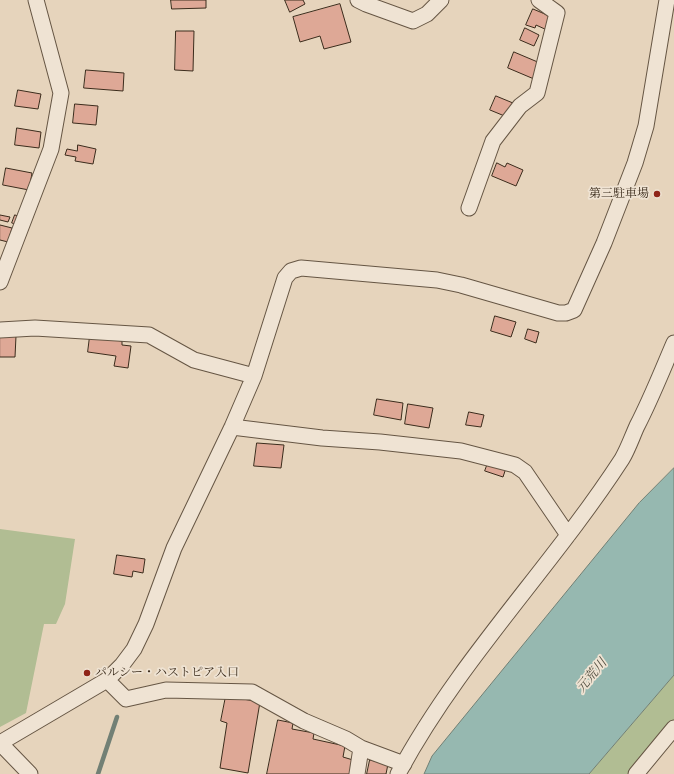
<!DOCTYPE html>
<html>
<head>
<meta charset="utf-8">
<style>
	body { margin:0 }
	canvas { display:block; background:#e6d4bc }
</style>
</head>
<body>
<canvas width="674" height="774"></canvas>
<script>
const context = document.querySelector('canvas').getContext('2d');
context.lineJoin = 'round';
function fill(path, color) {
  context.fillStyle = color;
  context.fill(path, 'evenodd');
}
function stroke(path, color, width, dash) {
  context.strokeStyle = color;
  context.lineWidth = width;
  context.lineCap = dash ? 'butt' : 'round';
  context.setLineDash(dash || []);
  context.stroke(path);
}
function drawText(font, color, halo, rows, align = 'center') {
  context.font = font + ' "IM FELL French Canon","Noto Serif JP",serif';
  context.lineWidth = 3.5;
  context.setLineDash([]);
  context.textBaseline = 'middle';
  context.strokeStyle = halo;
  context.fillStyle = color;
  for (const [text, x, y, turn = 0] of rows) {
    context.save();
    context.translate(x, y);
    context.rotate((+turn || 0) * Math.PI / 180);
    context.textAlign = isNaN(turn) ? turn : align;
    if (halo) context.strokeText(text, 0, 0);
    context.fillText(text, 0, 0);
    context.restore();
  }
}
fill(new Path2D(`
	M0,529L75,539L65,604L56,624H44L26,713L0,727Z
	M674,675V724L636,774H589Z`), '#b1bd93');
const water = new Path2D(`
	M674,468V675L589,774H424L432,756L639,503Z`);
fill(water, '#96b8b0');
stroke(water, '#728075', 1);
stroke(new Path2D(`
	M98,774L117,717`), '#728075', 4.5);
const building = new Path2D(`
	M171,0H206V8L172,9Z
	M285,0H303L305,4L290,12Z
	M340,4L351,42L324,49L320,36L300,42L293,17Z
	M533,9L552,17L547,30L536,25L535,28L526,25Z
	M525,28L539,35L534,46L520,40Z
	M176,31H194L193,71L175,70Z
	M514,52L540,63L534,79L508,68Z
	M86,70L124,73L123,91L84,88Z
	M18,90L41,94L38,109L15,106Z
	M496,96L513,103L507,117L490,110Z
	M75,104L98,106L96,125L73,123Z
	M17,128L41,132L39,148L15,145Z
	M78,145L96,149L93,164L75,161L76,157L65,155L67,149L77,151Z
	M497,163L505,167L507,163L523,170L516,186L492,176Z
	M6,168L32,173L29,190L3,185Z
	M0,215L10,217L8,222L0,220Z
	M15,215L21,217L19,225L12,223Z
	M0,225L12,228L8,242L0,240Z
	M495,316L516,322L511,337L491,331Z
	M528,329L539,332L536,343L525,339Z
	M0,335L16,336L15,357H0Z
	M90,336L122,341V345L131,346L128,368L114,366L116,356L88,352Z
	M377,399L403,403L401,420L374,415Z
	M408,404L433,408L429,428L405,424Z
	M469,412L484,415L481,427L466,425Z
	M257,443L284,445L281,468L254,466Z
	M488,463L506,468L503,477L485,471Z
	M117,555L145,559L143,573L133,571L132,577L114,574Z
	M226,696L260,702L248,773L220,768L227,723L221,721Z
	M278,720L293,723L292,729L314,733L313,739L345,746L343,757L353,760L350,774H267Z
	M370,760L388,764L386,774H367Z`);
fill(building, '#dea896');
stroke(building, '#3b2c1c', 1);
const minor = new Path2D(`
	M358,0L366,4L413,21L427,14L441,0
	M469,208L493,141L520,106L537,93L557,13L539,0
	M0,282L51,149L61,93L36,0
	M0,330L35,328L149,335L194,360L254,376
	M232,427L322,438L380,442L461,451L515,465L525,472L568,535
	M107,680L126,699L166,690L252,692L304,721L346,739L361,748L404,764
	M0,743L107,680L122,665L134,649L146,624L174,548L232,427L254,376L285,278L291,271L301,268L437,280L461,285L558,313H566L574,310L604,243L635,163L646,126L667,0
	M0,743L30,774
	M357,774L361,748
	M398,774C459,660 552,567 622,459C628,449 632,437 637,426C651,399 662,371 674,343
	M636,774L674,728`);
stroke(minor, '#665644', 17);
stroke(minor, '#efe3d3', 15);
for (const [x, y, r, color] of [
	[657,194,4,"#8f2418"],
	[87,673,4,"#8f2418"]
]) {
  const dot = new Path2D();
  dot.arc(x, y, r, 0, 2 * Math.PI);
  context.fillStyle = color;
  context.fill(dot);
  stroke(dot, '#efe3d3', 1.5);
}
drawText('12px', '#3b2c1c', '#efe3d3', [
	["第三駐車場",649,194],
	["パルシー・ハストピア入口",95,673,"left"]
], 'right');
drawText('italic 13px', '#524f41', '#efe3d3', [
	["元荒川",592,676,-50]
]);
</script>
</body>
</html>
